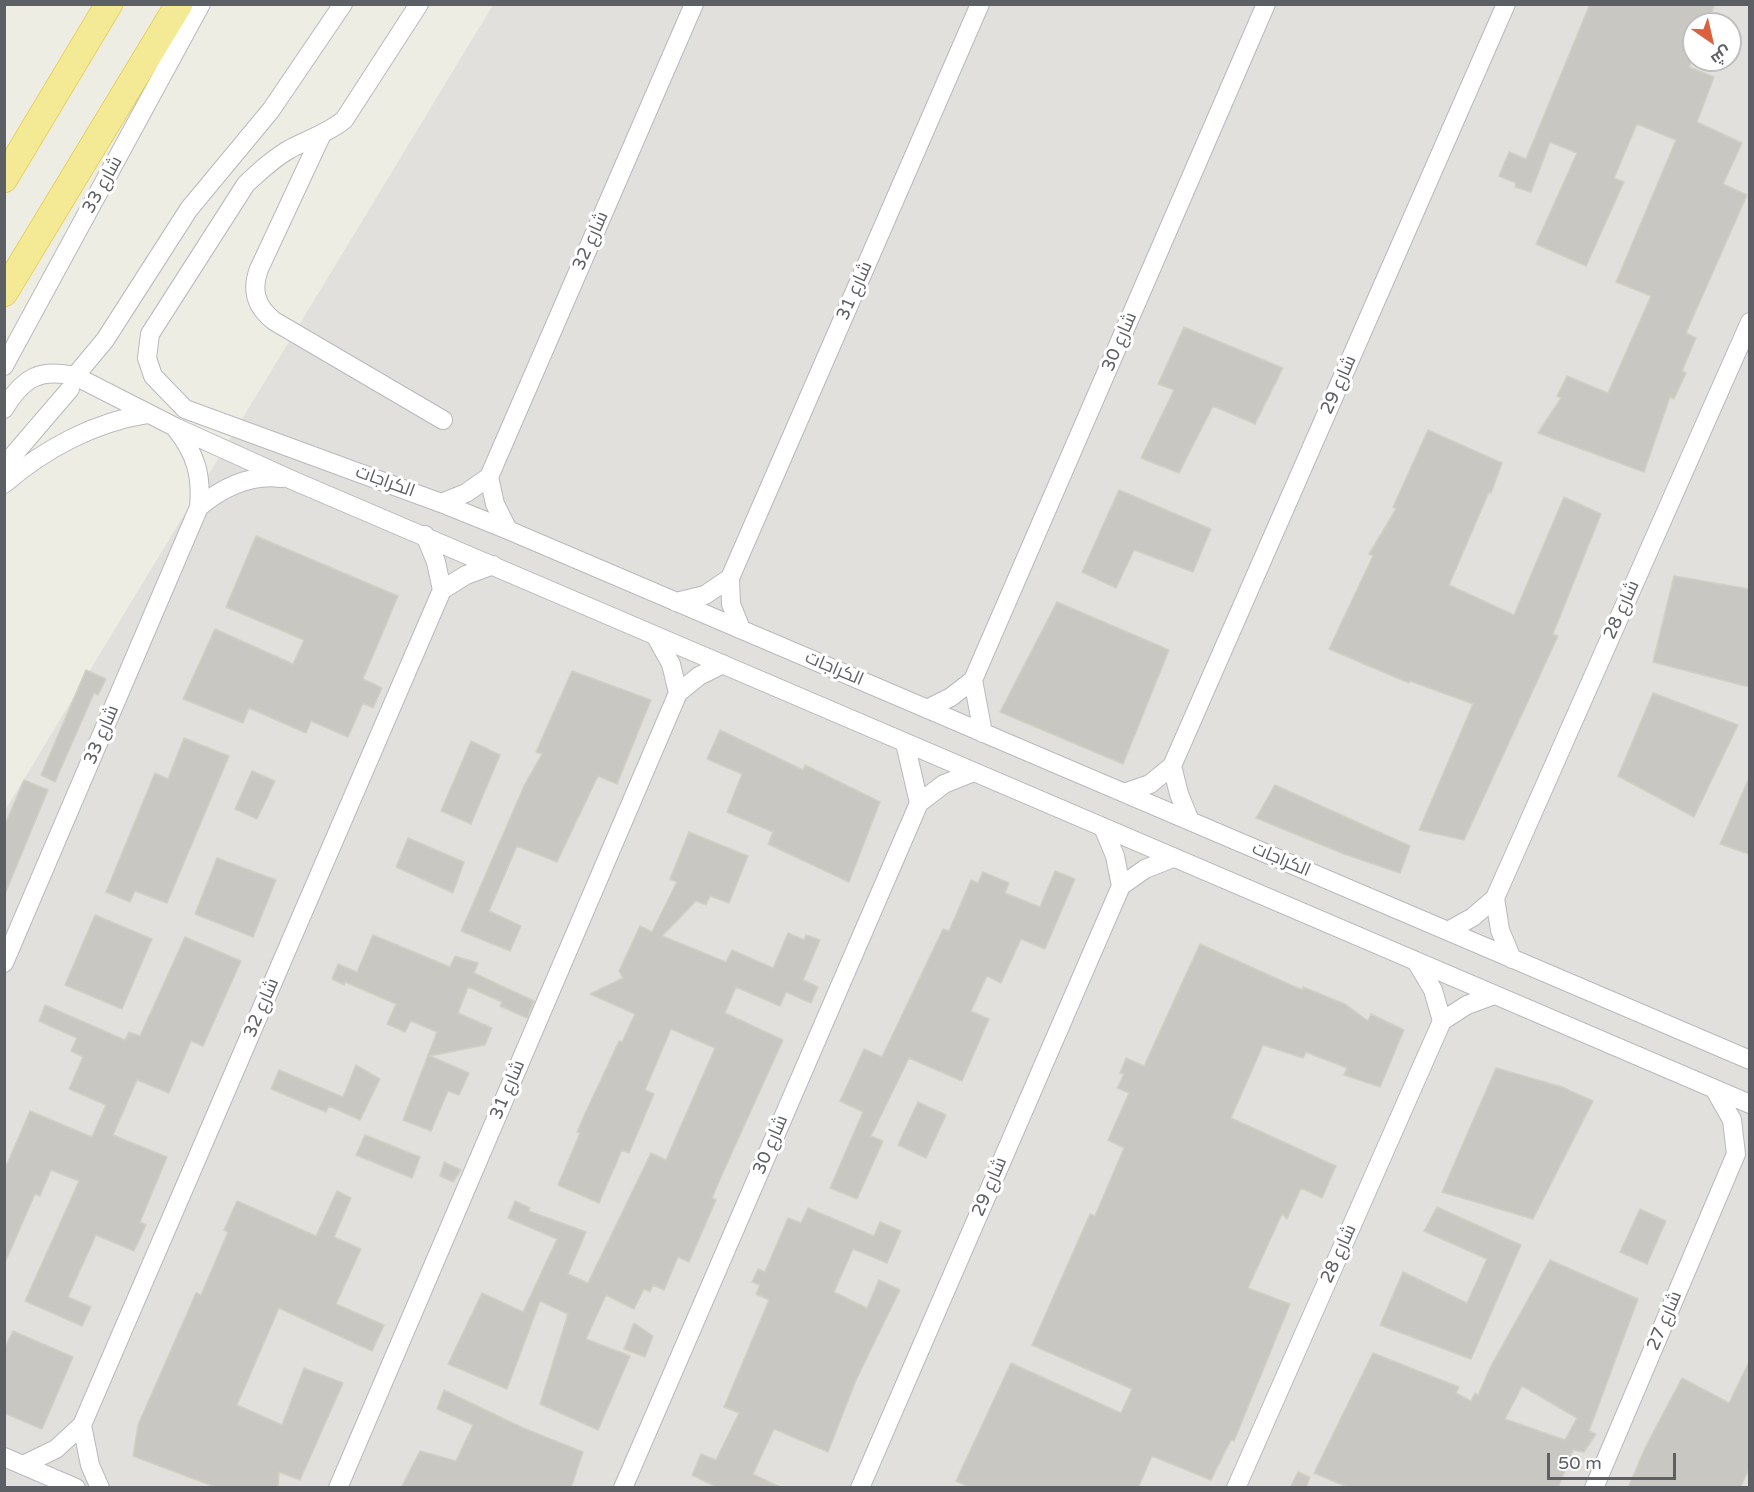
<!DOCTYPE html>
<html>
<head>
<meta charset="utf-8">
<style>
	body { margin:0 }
	#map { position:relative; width:1754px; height:1492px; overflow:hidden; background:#eeede4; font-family:"Varela Round",Cairo,sans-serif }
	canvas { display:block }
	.frame { position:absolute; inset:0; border:6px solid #5c5f64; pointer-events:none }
	.north { position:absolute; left:1682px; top:12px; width:60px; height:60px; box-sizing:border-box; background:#fff; border:2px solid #bebfc1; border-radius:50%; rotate:146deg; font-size:16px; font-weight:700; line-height:24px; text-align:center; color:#5c5f64 }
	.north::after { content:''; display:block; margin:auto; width:21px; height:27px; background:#db603d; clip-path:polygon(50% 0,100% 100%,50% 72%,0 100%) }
	.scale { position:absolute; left:1547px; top:1453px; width:129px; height:27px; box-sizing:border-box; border:3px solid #5c5f64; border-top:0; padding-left:8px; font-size:18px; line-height:21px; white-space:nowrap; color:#5c5f64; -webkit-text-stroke:4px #fff; paint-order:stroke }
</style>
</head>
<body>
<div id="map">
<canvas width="1754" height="1492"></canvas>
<div class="frame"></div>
<div class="north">ش</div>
<div class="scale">50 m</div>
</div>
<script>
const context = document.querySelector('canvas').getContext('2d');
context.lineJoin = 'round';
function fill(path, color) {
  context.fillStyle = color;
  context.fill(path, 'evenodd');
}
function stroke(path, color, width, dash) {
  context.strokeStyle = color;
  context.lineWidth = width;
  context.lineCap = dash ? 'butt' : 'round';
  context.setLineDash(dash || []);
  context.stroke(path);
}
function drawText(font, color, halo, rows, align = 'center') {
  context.font = font + ' "Varela Round",Cairo,sans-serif';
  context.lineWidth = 6;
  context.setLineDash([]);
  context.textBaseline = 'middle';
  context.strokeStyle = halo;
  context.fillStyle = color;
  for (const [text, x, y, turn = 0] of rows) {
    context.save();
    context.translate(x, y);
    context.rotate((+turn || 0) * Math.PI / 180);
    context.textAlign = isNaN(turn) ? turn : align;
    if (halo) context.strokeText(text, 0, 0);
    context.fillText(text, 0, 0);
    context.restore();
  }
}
fill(new Path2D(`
	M493,5H1749V1487H5L4,812ZM1694,24H1730V60H1694Z`), '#e1e0dc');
const building = new Path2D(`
	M1590,4H1715L1707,24H1694V56L1689,67L1714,77L1697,122L1742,143L1723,184L1747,195L1686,333L1696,338L1682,371L1686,373L1674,399L1670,397L1644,472L1538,433L1561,398L1557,396L1567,376L1608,393L1651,296L1616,282L1676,140L1637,124L1614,178L1624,182L1586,266L1536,244L1577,153L1550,142L1531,192L1515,187L1516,183L1499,176L1509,152L1526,159Z
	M1184,327L1283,368L1255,424L1213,406L1179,473L1141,458L1174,390L1158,384Z
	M1428,430L1502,463L1491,493L1489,492L1449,585L1514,615L1564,497L1601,514L1553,634L1558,636L1464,840L1419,830L1473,704L1410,681L1409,683L1329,649L1373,556L1369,554L1396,509L1393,507Z
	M1119,490L1211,529L1193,572L1134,550L1116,588L1082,572Z
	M256,536L398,596L363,679L382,688L373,708L363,703L348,737L311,721L306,733L249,708L243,723L183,699L215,629L293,664L304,640L226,607Z
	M1674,576L1749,589V687L1653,662Z
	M1057,602L1169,650L1123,764L1000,712Z
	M86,670L106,679L98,695L94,693L55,782L41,775Z
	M572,671L651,700L617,784L598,776L557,862L517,846L489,911L521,926L510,951L461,931L525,784L542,754L536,752Z
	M1653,693L1738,725L1694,817L1618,776Z
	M720,730L803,770L805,765L880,802L849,882L768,844L773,832L727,812L742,774L707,759Z
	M184,738L229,756L167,903L135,891L130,902L106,892L155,773L168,779Z
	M471,741L500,755L471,824L441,811Z
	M252,771L275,781L257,819L235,809Z
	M1749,778V854L1720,844Z
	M24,780L48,790L5,894L4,827Z
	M1275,785L1410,846L1400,873L1344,854L1256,818Z
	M689,832L748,856L729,903L710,896L706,905L696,901L662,936L726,962L732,950L773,968L788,933L804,940L806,935L820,940L803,980L818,987L811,1003L786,992L780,1006L736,987L725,1013L783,1040L721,1177L712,1198L716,1200L689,1262L678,1257L664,1290L653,1285L650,1292L644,1289L634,1309L606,1295L586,1339L630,1356L598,1430L540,1404L568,1314L540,1301L507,1389L448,1364L482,1293L523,1312L557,1239L508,1218L515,1201L530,1208L529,1211L586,1232L568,1274L588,1283L651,1153L666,1160L715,1048L671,1029L645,1090L654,1094L629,1153L622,1150L599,1203L558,1185L580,1133L577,1132L584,1116L619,1041L622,1042L635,1014L590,994L623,978L619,971L640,926L652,932L677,882L670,879Z
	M408,838L464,862L453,893L396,867Z
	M217,858L276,880L253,937L195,914Z
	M1055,871L1075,879L1045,949L1021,939L1001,983L987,976L971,1011L989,1019L962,1081L909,1058L871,1136L883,1141L857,1199L830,1188L863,1112L840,1101L864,1049L882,1057L943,929L949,931L971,880L978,883L983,872L1009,883L1005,893L1040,907Z
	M95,915L152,939L122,1009L65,985Z
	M373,935L450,967L455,956L478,963L474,973L534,1001L527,1018L500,1006L502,1002L468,987L458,1013L492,1028L485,1045L430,1056L469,1073L459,1095L448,1091L431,1131L403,1120L437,1032L411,1021L405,1032L387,1024L396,1004L345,982L344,985L332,979L338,964L357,972Z
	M185,937L241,961L203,1046L191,1041L169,1093L137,1080L113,1135L167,1157L140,1222L146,1225L134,1251L96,1235L68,1297L91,1307L82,1326L25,1301L79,1181L51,1170L40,1196L35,1194L4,1265V1171L30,1111L92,1137L106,1105L69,1089L83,1057L71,1051L77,1038L39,1021L45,1005L125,1040L129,1032L140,1036Z
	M1200,944L1302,990L1303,987L1345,1004L1368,1021L1371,1014L1404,1030L1380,1087L1344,1075L1347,1068L1306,1052L1303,1058L1263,1045L1231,1118L1336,1166L1322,1198L1301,1188L1287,1219L1282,1214L1248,1288L1290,1304L1234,1441L1231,1440L1211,1480L1152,1456L1138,1488H971L956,1481L1011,1363L1121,1413L1132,1389L1032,1345L1090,1214L1095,1216L1124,1148L1108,1140L1129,1093L1117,1088L1124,1074L1120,1073L1126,1058L1144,1066Z
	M356,1065L380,1079L360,1120L329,1106L326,1112L271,1089L279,1070L343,1097Z
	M1496,1068L1562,1087L1593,1101L1533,1219L1442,1192Z
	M918,1102L946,1115L926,1158L898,1145Z
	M365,1135L420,1157L412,1178L356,1155Z
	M444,1162L461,1170L453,1182L440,1176Z
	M337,1191L351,1198L334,1237L361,1249L336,1304L384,1325L372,1351L279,1308L237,1405L282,1425L304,1368L343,1383L300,1480L279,1472L278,1488H218L133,1456L138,1425L196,1293L201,1295L228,1232L224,1230L237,1201L316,1236Z
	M1437,1207L1521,1245L1471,1359L1380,1325L1403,1272L1467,1303L1487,1259L1424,1231Z
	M808,1208L874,1236L880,1222L901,1231L887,1263L853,1249L834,1292L867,1308L879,1280L900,1290L856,1380L828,1452L774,1429L753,1474L782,1488H718L692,1475L701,1454L716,1460L739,1413L724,1407L769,1300L756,1294L760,1285L752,1282L758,1269L765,1272L788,1218L801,1223Z
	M1640,1209L1666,1221L1647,1264L1620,1252Z
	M1550,1260L1638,1299L1589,1431L1596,1434L1584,1452L1573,1450L1558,1488H1350L1314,1473L1373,1353L1459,1387L1456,1393L1471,1401L1475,1393L1478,1395L1491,1366ZM1522,1386L1577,1418L1565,1440L1505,1419Z
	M634,1323L653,1336L645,1357L624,1349Z
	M13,1331L73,1357L42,1429L4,1413V1349Z
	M1749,1362V1469L1740,1488H1628L1646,1446L1682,1378L1729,1403Z
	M444,1390L523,1428L583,1452L571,1488H401L420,1451L456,1461L473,1425L437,1409Z
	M1298,1472L1310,1477L1306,1488H1290Z`);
fill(building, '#c9c7c2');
stroke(building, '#d2cfc3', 1.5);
const minor = new Path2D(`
	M419,4L344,120C328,133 309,139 290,149C274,158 260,171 246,184L150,334L147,358L153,376L185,409L441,503L508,530L1750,1060
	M322,134L259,269C251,290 256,307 274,321L443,420
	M4,366L201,4
	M75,376L105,340L189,209L271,110L343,4
	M4,409C23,378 39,368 75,376L175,427L292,480L1750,1104
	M4,466L70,389
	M489,477L495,504L508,530
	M4,484C44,449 95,422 147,414
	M441,503L466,493L489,477L694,4
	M199,507C222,488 250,474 281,478
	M425,535L436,562L442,590
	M676,602L705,595L730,578
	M741,629L731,604L730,578L980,4
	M656,637L671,664L678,693
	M973,680L983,733
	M927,709L951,697L973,680L1266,4
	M905,743L919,803
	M1172,766L1179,794L1190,821
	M1124,793L1150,784L1172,766L1506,4
	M1103,827L1115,856L1121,886
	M1495,898L1500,930L1512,959
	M1448,931L1473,917L1495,898L1750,322
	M4,963L199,507C202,476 196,454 176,429
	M1417,963L1433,990L1442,1021
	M82,1425L90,1465L100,1488
	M4,1457L76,1488
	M23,1465L56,1449L82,1425L442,590L466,575L493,565
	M338,1488L678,693L699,676L723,664
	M623,1488L919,803L944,784L974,772
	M860,1488L1121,886L1145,869L1173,858
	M1236,1488L1442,1021L1467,1005L1494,995
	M1594,1488L1736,1154L1732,1120L1715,1090`);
const highway = new Path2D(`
	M4,179L109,4
	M4,293L179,4`);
stroke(minor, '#b7b9bd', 20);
stroke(highway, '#dfbd13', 28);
stroke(minor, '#fff', 18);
stroke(highway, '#f4ea95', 27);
drawText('18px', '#5c5f64', '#fff', [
	["شارع 33",103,185,-61],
	["شارع 32",591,241,-66],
	["شارع 31",855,291,-66],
	["شارع 30",1120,342,-67],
	["شارع 29",1339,385,-66],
	["الكراجات",385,482,20],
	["شارع 28",1622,610,-66],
	["الكراجات",834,669,23],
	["شارع 33",102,735,-67],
	["الكراجات",1281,860,23],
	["شارع 32",262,1008,-67],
	["شارع 31",508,1090,-67],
	["شارع 30",771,1145,-67],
	["شارع 29",990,1187,-67],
	["شارع 28",1339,1254,-66],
	["شارع 27",1665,1321,-67]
]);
</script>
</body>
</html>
